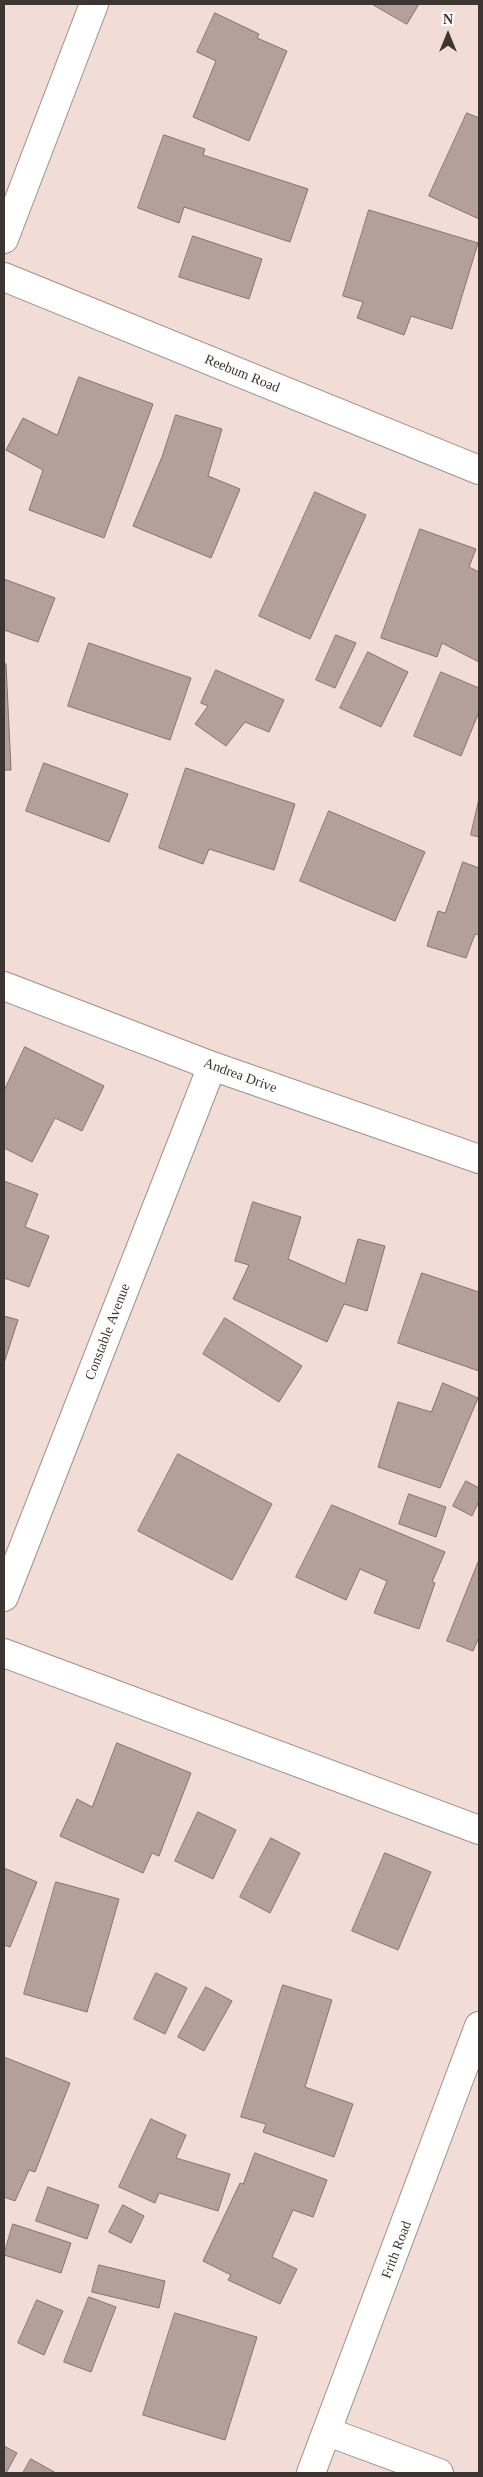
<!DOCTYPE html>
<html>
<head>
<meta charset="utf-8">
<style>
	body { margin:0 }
	#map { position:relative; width:483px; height:2477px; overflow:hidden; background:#f2ddd6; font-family:"Times New Roman",serif }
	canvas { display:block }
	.frame { position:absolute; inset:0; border:5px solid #3d3532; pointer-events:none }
	.north { position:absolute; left:423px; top:10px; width:50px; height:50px; -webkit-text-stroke:4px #fff; paint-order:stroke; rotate:0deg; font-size:14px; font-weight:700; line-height:20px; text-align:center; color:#3d3532 }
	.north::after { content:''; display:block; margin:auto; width:18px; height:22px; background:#3d3532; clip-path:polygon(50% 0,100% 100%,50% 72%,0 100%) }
</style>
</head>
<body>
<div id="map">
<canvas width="483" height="2477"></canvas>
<div class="frame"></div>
<div class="north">N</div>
</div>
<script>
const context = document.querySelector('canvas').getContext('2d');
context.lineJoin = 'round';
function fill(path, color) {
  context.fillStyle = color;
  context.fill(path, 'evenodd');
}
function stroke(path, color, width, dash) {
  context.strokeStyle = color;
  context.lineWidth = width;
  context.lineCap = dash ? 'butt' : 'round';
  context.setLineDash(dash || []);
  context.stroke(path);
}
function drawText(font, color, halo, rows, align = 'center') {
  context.font = font + ' "Times New Roman",serif';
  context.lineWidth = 5;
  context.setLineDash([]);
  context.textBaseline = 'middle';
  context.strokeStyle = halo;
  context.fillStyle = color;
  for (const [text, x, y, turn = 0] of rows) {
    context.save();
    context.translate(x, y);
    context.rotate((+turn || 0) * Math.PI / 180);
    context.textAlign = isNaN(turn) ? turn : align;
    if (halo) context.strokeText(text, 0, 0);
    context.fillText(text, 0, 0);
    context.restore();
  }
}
const building = new Path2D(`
	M372,4H419L407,24Z
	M215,13L259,34L257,38L287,51L249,141L193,117L216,61L197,52Z
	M467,113L479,118V219L429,196Z
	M164,135L205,149L203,155L308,189L290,242L184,207L179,223L138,208Z
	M369,210L478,243L452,329L411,316L404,335L357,318L363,302L343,296Z
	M193,236L262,259L249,299L179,277Z
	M79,377L153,404L104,538L29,510L43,470L6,450L23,418L57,435Z
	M176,415L222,429L208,476L240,489L211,558L133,526L162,457Z
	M315,492L366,515L310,639L259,616Z
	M420,529L476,549L469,567L479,572V662L442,643L437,657L381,638Z
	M4,579L55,598L38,642L4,630Z
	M336,635L356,643L335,688L316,680Z
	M89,643L191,678L170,740L68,706Z
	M368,652L408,672L381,727L340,708Z
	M6,664L11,770H4V665Z
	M216,670L284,700L269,732L245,722L226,746L195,724L208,706L201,703Z
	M441,672L479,688V712L461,756L414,736Z
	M44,763L128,794L109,842L26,811Z
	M186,768L295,804L274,870L209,849L203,864L159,848Z
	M479,799V837L471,835Z
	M329,811L425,852L395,921L300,881Z
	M463,862L479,868V935L475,934L466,958L427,946L438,911L445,913Z
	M25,1047L104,1086L82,1131L55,1118L32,1162L4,1148V1091Z
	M4,1181L38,1194L25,1227L49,1236L29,1287L4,1278Z
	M253,1202L301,1217L288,1259L345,1284L358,1239L385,1246L367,1311L344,1304L327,1342L233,1299L249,1265L235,1261Z
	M422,1273L479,1292V1371L398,1343Z
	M4,1316L18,1320L4,1363Z
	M225,1318L302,1366L279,1402L203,1354Z
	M443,1383L478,1398L440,1488L378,1467L398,1402L431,1412Z
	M178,1454L272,1504L232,1580L138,1531Z
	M466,1481L479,1488V1501L472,1516L453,1506Z
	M409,1494L446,1507L436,1537L399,1524Z
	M332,1505L445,1552L432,1582L435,1583L419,1629L374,1613L387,1581L360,1569L346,1600L296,1577Z
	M479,1560V1637L473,1651L447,1641Z
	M117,1743L191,1773L159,1856L152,1853L143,1873L60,1836L77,1799L92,1807Z
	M198,1812L236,1830L213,1879L175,1861Z
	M271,1838L300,1853L270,1913L240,1897Z
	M385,1853L431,1872L398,1950L352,1931Z
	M4,1868L37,1882L10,1947L4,1945Z
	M56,1882L119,1899L87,2012L24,1994Z
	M156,1973L187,1988L165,2034L134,2019Z
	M283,1985L332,2000L305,2087L353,2104L334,2157L263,2132L266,2124L241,2117Z
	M206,1987L232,2001L204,2051L178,2037Z
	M4,2057L70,2083L35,2172L29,2170L15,2201L4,2197Z
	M151,2119L186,2135L176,2158L230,2174L218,2211L159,2193L155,2203L119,2187Z
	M255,2153L327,2180L313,2217L293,2210L272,2257L297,2269L280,2304L228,2280L231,2275L203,2261L240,2183L243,2184Z
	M48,2187L99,2205L87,2239L36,2221Z
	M123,2205L144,2216L131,2243L109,2232Z
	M13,2224L71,2243L61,2273L4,2255Z
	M99,2265L165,2281L159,2308L92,2292Z
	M89,2297L116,2307L91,2372L64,2362Z
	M37,2300L63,2311L44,2355L18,2343Z
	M175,2313L257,2337L225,2440L143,2415Z
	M4,2446L17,2453L6,2473H4Z
	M31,2459L56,2473H23Z`);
fill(building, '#b3a099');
stroke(building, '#85736c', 1);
const minor = new Path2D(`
	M4,239L94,4
	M4,277L479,470
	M4,986L212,1066L479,1159
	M4,1597L212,1066
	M4,1653L479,1830
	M328,2432L439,2473
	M311,2473L479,2026`);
stroke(minor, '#a28f88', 30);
stroke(minor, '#fff', 28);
drawText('14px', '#3d3532', '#fff', [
	["Reebum Road",242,374,22],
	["Andrea Drive",240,1076,20],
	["Constable Avenue",108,1332,-69],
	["Frith Road",397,2250,-69]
]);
</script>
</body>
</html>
